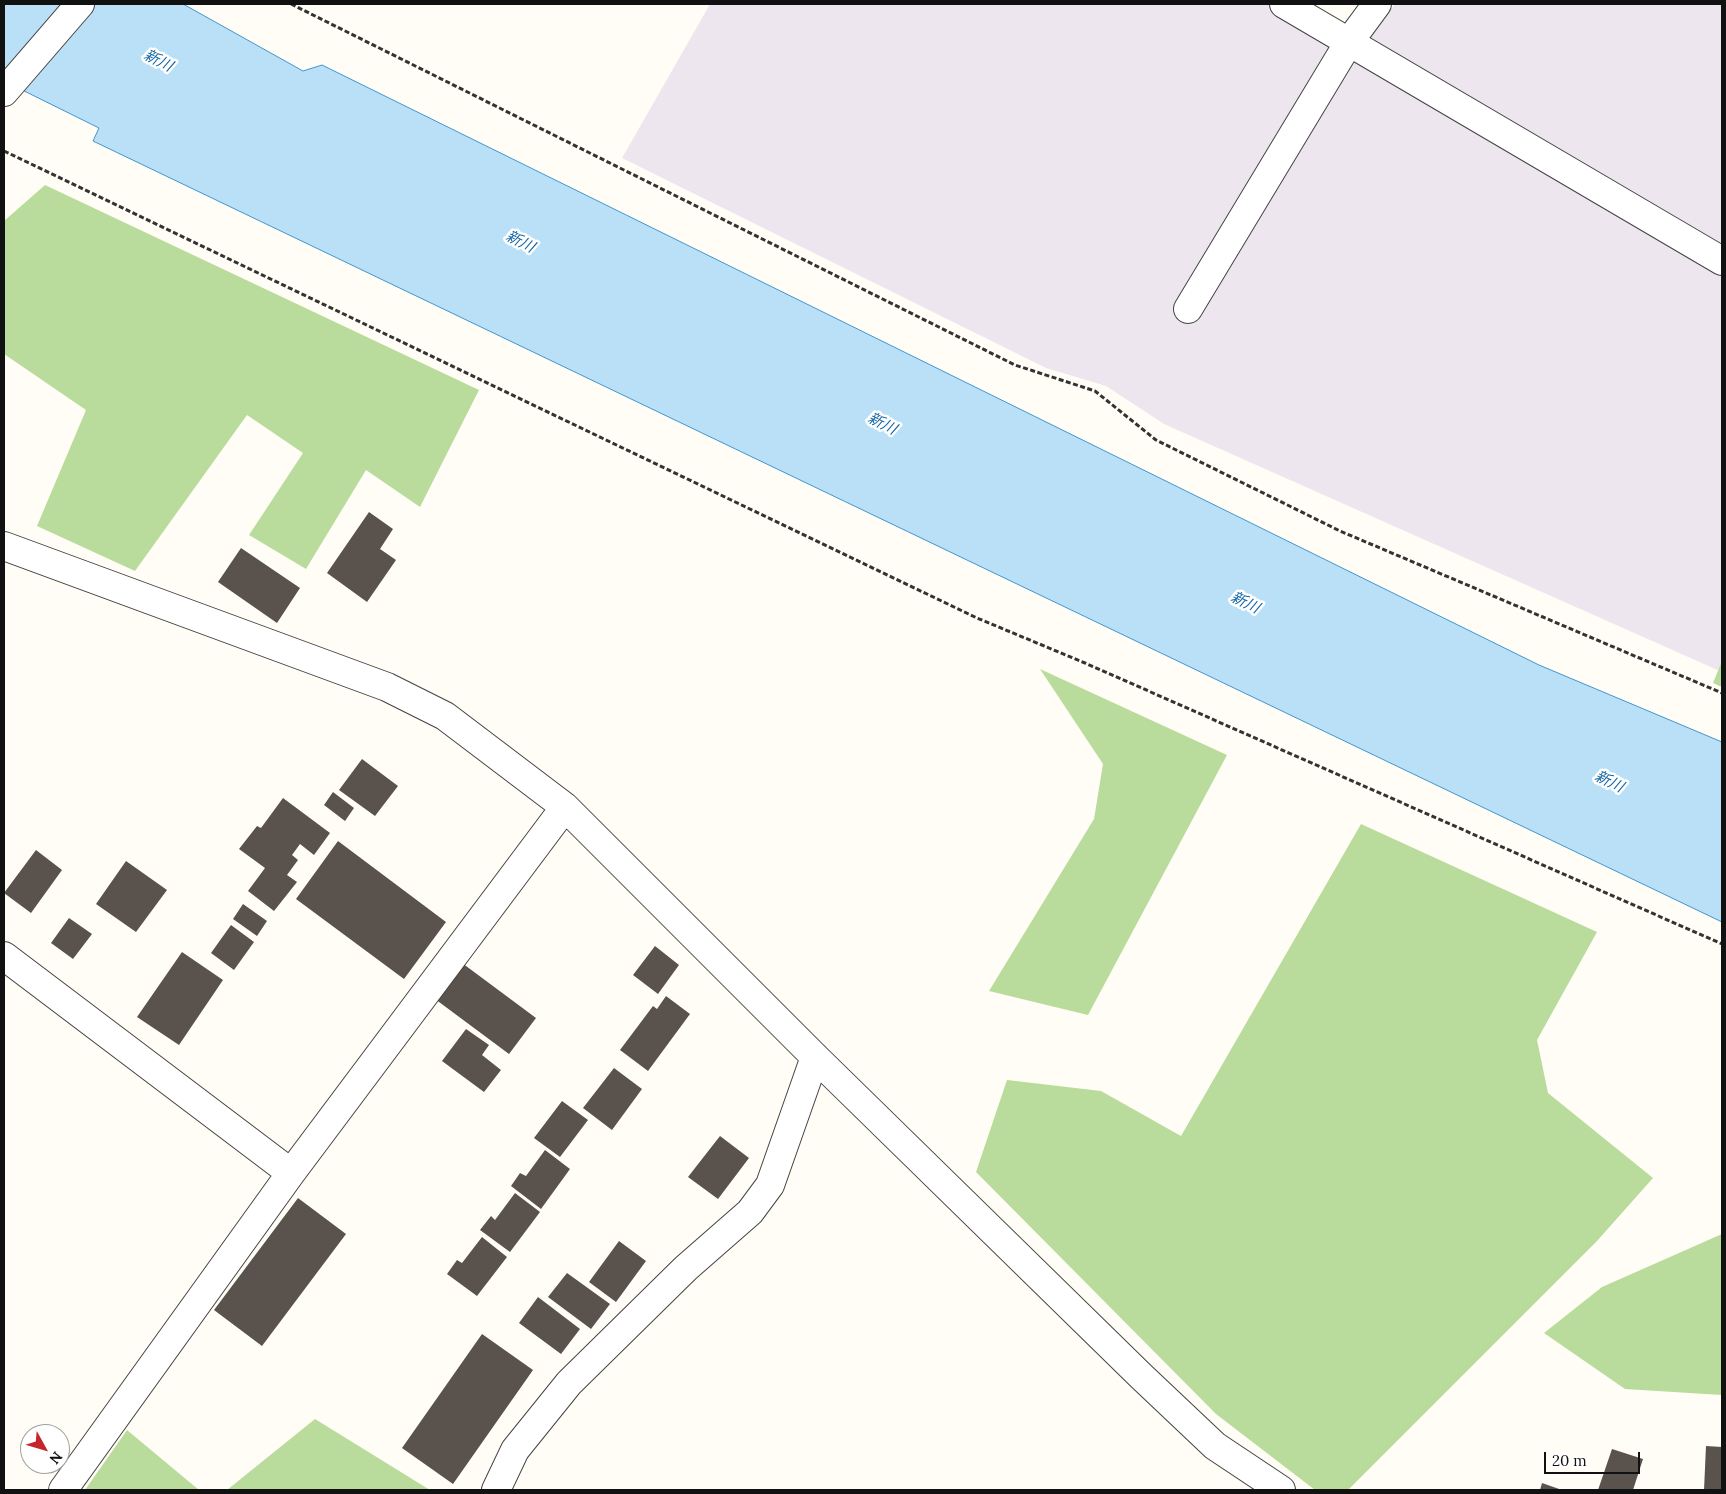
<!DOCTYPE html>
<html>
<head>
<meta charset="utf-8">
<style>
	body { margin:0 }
	#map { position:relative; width:1726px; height:1494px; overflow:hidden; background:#fffdf5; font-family:Lora,serif }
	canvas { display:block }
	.frame { position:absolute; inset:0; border:5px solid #111; pointer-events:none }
	.north { position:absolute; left:20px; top:1424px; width:50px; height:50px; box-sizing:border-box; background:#fff; border:1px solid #a0a0a0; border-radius:50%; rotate:129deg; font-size:14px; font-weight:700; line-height:20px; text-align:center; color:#111 }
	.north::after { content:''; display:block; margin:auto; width:18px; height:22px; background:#c4262e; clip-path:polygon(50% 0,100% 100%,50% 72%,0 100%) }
	.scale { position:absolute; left:1544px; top:1452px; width:96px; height:22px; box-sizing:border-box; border:2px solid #111; border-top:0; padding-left:6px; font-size:15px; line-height:18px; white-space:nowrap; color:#111; -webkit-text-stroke:4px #fff; paint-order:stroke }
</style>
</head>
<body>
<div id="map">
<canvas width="1726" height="1494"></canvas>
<div class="frame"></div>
<div class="north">N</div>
<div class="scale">20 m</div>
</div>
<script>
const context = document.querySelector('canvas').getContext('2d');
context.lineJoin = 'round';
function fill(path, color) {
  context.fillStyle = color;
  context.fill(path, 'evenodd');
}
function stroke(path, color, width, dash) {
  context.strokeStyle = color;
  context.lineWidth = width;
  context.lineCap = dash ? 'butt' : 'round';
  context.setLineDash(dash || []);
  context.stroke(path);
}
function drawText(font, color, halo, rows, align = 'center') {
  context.font = font + ' Lora,"Noto Sans JP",serif';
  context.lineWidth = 5;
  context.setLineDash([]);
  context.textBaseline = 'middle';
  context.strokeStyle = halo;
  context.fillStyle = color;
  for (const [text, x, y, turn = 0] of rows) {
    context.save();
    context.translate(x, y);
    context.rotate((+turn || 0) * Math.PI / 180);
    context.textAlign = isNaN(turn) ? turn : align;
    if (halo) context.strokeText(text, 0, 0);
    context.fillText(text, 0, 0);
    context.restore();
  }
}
fill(new Path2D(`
	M710,4H1269L1358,55L1395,4H1722V672L1164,424L1106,386L1046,368L622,158Z`), '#eee6ef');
fill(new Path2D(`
	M45,185L479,390L420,507L366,470L306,569L249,535L303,453L247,415L135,571L37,526L86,410L4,354V221Z
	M1722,661V687L1713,683Z
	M1040,669L1227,755L1088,1015L989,991L1094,819L1103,764Z
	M1361,824L1597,932L1537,1040L1548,1093L1653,1178L1597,1241L1348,1490H1315L1216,1414L976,1172L1007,1080L1101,1091L1181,1136Z
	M1722,1234V1395L1625,1389L1544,1333L1602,1287Z
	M315,1419L430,1490H227Z
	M127,1430L199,1490H85Z`), '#b9dc9c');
const water = new Path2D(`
	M4,4H183L303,71L322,65L1539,665L1722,742V922L93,141L99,128L4,81Z`);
fill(water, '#b9e0f7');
stroke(water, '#3f96cf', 1);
fill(new Path2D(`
	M369,512L393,529L380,549L396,560L367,602L327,573Z
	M241,548L300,588L277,623L218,582Z
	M362,759L398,786L375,816L339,790Z
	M333,792L354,808L345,821L324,805Z
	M283,798L330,833L314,855L300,844L292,855L298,860L287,875L297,882L274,911L248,891L265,868L239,849L257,826L261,828Z
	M338,841L446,922L404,979L296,899Z
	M36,850L62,870L31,913L4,893Z
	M126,861L167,890L136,932L96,904Z
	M243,904L267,921L257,936L233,919Z
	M69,918L92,934L73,959L51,943Z
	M231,925L254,942L234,970L211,953Z
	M655,946L679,965L658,994L633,975Z
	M182,952L223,980L179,1045L137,1017Z
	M462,963L536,1018L509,1054L435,999Z
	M666,996L690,1014L648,1071L620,1050L653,1006L657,1009Z
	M466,1029L489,1045L482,1055L501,1070L484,1092L442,1061Z
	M614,1068L642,1089L612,1130L583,1108Z
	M562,1101L588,1120L560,1157L534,1138Z
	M720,1136L749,1158L718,1199L688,1177Z
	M545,1150L570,1169L541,1209L511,1186L520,1173L526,1176Z
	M515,1193L540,1212L510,1252L480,1230L491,1216L495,1220Z
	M298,1198L346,1234L262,1346L214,1310Z
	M482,1237L507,1257L477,1296L447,1274L457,1260L462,1263Z
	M619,1241L646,1261L616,1302L589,1282Z
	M567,1273L610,1304L591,1329L548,1297Z
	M538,1297L580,1329L561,1354L519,1323Z
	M482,1334L533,1370L453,1484L402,1448Z
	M1706,1446L1722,1447V1490H1704Z
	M1612,1449L1643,1459L1633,1490H1598Z
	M1542,1483L1562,1490H1540Z`), '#5a524d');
const minor = new Path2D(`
	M1284,4L1722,261
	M4,92L80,4
	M1188,309L1349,42L1377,4
	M4,546L387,687L445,716L565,807L815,1057L1141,1376L1215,1446L1281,1490
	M4,956L291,1173
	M63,1490L291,1173L565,807
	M496,1490L515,1450L569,1383L686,1268L750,1212L770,1185L815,1057`);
stroke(minor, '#444', 30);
stroke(new Path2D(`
	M291,4L1015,365L1095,391L1156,440L1340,531L1722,693
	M4,151L977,618L1085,663L1722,944`), '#333', 3, [5, 2.5]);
stroke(minor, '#fff', 28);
drawText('italic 15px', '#1768a6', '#fff', [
	["新川",158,61,27],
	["新川",520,242,27],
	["新川",882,424,27],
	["新川",1245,603,26],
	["新川",1609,782,26]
]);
</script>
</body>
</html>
